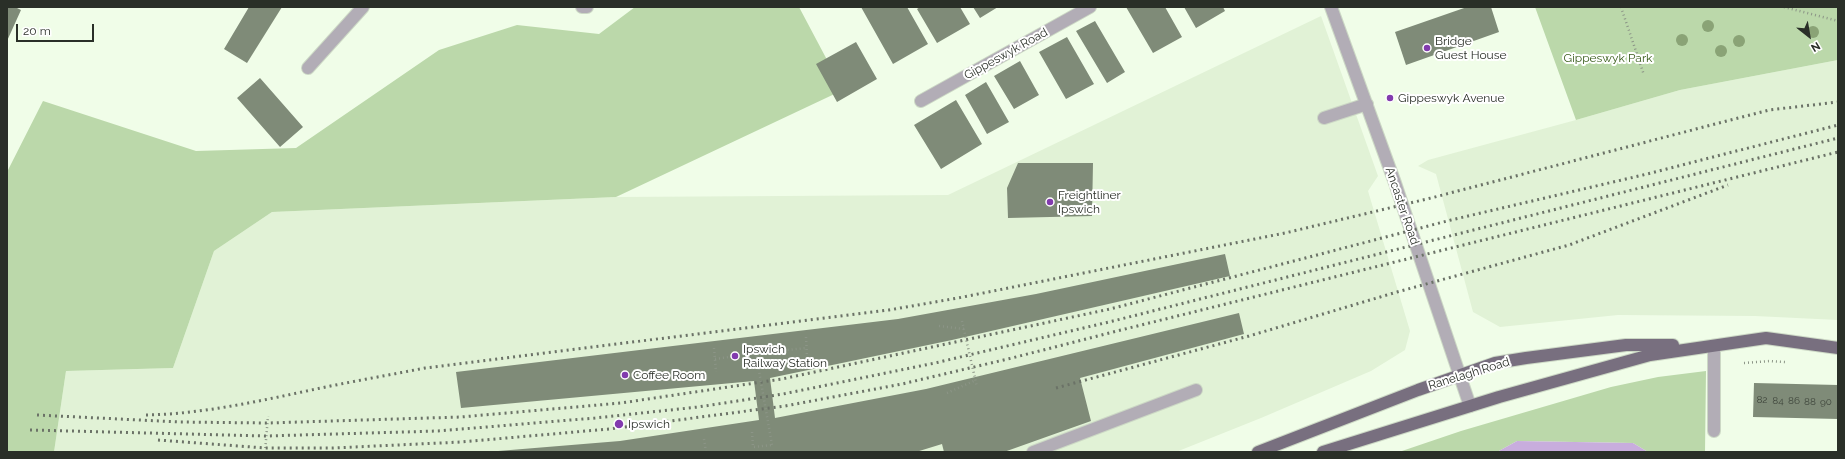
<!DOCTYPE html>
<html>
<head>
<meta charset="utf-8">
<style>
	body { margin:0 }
	#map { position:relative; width:1845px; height:459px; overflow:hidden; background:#f0fde8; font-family:Raleway,sans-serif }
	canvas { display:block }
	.frame { position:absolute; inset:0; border:8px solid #2a2f28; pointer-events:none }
	.north { position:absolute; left:1789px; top:16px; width:40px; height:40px; -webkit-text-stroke:3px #fff; paint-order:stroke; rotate:149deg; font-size:11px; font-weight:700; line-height:16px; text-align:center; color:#2a2f28 }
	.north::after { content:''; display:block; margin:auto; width:14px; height:18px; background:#2a2f28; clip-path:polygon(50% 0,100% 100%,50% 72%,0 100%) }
	.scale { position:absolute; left:16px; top:24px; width:78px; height:18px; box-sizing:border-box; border:2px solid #2a2f28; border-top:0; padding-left:5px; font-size:12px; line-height:14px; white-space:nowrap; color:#2a2f28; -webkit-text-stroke:3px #fff; paint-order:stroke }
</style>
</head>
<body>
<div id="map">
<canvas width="1845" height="459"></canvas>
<div class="frame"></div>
<div class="north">N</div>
<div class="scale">20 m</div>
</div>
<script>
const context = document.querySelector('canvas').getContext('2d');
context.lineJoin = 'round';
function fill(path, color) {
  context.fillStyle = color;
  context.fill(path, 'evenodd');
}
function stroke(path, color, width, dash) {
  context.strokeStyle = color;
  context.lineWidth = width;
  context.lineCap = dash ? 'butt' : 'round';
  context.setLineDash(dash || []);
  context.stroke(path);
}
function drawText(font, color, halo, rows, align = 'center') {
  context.font = font + ' Raleway,sans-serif';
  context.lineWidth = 4;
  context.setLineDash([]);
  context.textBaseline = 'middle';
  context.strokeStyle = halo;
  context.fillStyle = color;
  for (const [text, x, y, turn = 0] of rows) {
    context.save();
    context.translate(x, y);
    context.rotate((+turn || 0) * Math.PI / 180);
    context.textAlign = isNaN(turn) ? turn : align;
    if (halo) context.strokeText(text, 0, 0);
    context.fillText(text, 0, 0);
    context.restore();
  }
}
fill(new Path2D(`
	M1321,16L1378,176L1368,191L1410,331L1405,350L1371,371L1261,418L1176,452H54L66,371L173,368L214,251L272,212L616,197L948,195Z
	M1838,60V320L1755,316L1618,315L1500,327L1473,312L1436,174L1418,166L1428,160L1576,120L1680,90Z`), '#e1f2d6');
fill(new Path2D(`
	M635,7H799L843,90L616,197L272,212L214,251L173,368L66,371L54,452H7V172L43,101L196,151L296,148L439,50L517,25L599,34Z
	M1535,7H1838V60L1680,90L1576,120Z
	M1706,371L1705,452H1648L1633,443L1517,441L1497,452H1399L1461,431L1611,387L1658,377Z`), '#bbd8aa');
fill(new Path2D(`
	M1517,441L1633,443L1648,452H1497Z`), '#c8addd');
fill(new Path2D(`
	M7,7H15L21,10L7,41Z
	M249,7H282L247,63L224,49Z
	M861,7H907L928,44L893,64Z
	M920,7H960L970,24L937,43L917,9Z
	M973,7H998L980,18Z
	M1126,7H1165L1182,37L1153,53Z
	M1184,7H1223L1225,11L1196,28Z
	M1467,7H1491L1499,32L1406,65L1395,32Z
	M1095,21L1125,72L1107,83L1076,31Z
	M1067,37L1094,84L1066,99L1039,52Z
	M856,42L877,79L837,102L816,64Z
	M1020,61L1039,95L1014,109L994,76Z
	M260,78L303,127L280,147L237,98Z
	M986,82L1009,122L987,134L965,95Z
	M956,100L982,144L941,169L914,125Z
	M1018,163H1093L1092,216L1008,218L1007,188Z
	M1225,254L1230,276L952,340L770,378L775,418L926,389L1239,313L1244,334L1080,378L1091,421L1004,452H944L942,444L916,452H486L620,441L759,420L754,381L461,408L456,372L898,319L1036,294Z
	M1754,383L1838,385V419L1753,417Z`), '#7f8b78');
const minor = new Path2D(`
	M582,7H587
	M1331,7L1395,183L1470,406
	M308,68L363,7
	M921,101L1090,7
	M1324,118L1367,104
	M1714,346V431
	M1033,452L1196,390`);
const major = new Path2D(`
	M1258,452L1418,390L1495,363L1526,358L1626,345H1673
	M1323,452L1499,397L1650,355L1766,338L1838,348`);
stroke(minor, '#ccd8c5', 14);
stroke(major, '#ccd8c5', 14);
stroke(new Path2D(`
	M1621,7L1644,75
	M1784,7L1838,21
	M939,326L964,329
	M806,337L807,357
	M714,348L716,372
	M715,359L756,353
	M1744,363L1770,361L1785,362
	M758,365L756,353L807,348
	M947,393L976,380
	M752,432L753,447L772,445
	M704,439L706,452
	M265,452L268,416`), '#8c9587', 2.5, [1, 3]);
stroke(minor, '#b2adb6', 12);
stroke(major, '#786f7f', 12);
stroke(new Path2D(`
	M1056,388L1249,336L1397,292L1569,245L1728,185
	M37,415L180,422L267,423L461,417L621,403L782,379L1110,309L1451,220L1643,175L1838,125
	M146,415C199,414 250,403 302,392C343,383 384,376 425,368L889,310L958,298L1285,233L1431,198L1769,110L1838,102
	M30,430L266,436L438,431L595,418L698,407L783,394L935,363L1113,321L1838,138
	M158,440L265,448H333L461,442L609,429L785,406L902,384L1012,358L1117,331L1838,152`), '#6b7267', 3, [2, 4]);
stroke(new Path2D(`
	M962,321L977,387
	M758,365L772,445`), '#8c9587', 2.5, [1, 3]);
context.fillStyle = '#8aa376';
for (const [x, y] of [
	[1708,26],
	[1813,32],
	[1682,40],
	[1739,41],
	[1721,51]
]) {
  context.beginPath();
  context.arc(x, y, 6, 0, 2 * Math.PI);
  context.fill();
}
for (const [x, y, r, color] of [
	[1427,48,4,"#823bae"],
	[1390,98,4,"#823bae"],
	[1050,202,4,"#823bae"],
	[735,356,4,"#823bae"],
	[625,375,4,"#823bae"],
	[619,424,5,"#823bae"]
]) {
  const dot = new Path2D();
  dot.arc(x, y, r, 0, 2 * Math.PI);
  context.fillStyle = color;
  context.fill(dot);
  stroke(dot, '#fff', 1.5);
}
drawText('10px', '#3f463c', null, [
	["82",1762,400],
	["84",1778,401],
	["86",1794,401],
	["88",1810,402],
	["90",1826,402]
]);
drawText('12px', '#2a2f28', '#fff', [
	["Bridge",1435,41],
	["Guest House",1435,55],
	["Gippeswyk Avenue",1398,98],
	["Freightliner",1058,195],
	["Ipswich",1058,209],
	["Ipswich",743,349],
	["Railway Station",743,363],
	["Coffee Room",633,375],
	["Ipswich",628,424]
], 'left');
drawText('12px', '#2a2f28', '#fff', [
	["Gippeswyk Road",1006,54,-29],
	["Ancaster Road",1402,206,71],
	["Ranelagh Road",1469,374,-17]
]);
drawText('12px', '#365a18', '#fff', [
	["Gippeswyk Park",1608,58]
]);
</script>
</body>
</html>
